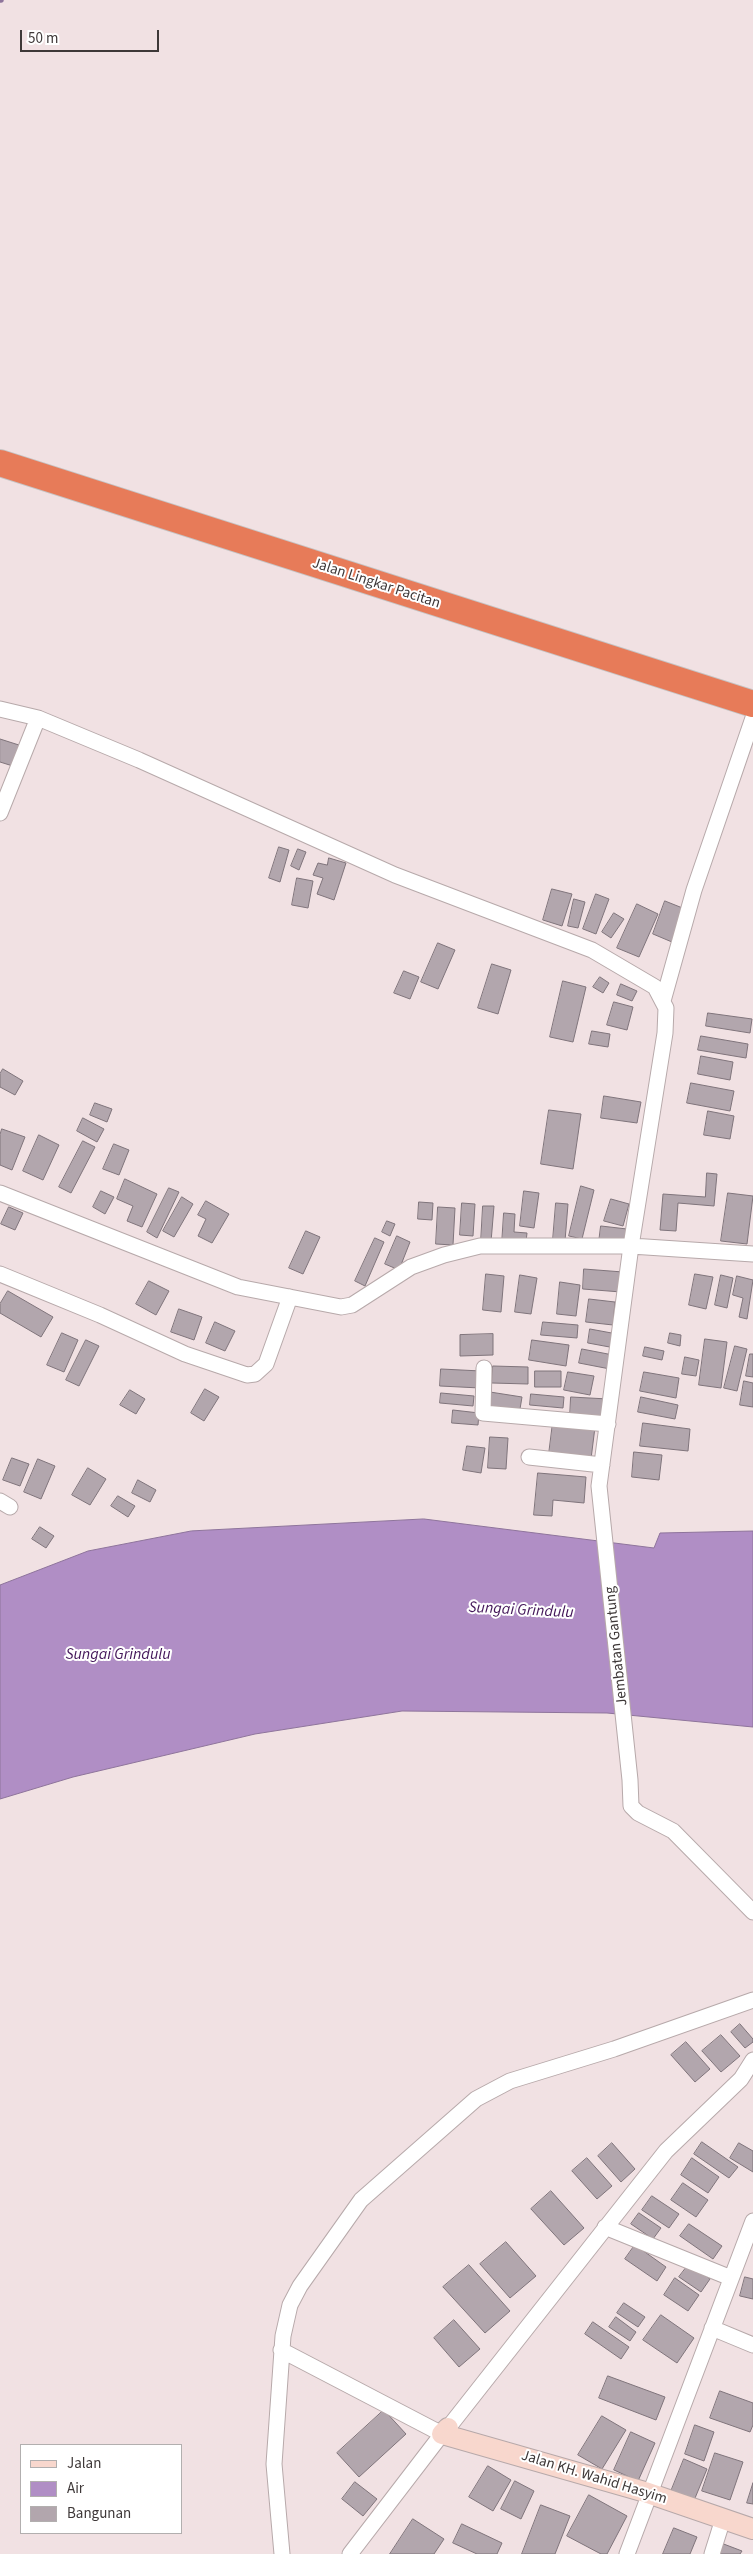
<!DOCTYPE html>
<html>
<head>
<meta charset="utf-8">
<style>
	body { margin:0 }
	#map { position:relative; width:753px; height:2554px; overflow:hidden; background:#f1e1e3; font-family:"Source Sans 3",sans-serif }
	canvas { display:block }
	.legend { position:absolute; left:20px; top:2444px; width:162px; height:90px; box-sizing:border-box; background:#fff; border:1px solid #b2afaf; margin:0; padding:6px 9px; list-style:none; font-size:15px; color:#3e3838 }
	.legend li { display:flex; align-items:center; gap:10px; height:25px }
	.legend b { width:25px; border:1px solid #b2afaf }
	.scale { position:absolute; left:20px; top:30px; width:139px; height:22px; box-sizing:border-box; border:2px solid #3e3838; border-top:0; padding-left:6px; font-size:15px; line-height:18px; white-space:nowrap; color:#3e3838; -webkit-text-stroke:4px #fff; paint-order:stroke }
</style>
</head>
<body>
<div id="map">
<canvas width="753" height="2554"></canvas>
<ul class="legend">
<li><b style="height:6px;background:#f8d7cd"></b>Jalan</li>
<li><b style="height:14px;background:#b08ec5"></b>Air</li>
<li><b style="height:14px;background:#b2a6ad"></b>Bangunan</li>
</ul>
<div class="scale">50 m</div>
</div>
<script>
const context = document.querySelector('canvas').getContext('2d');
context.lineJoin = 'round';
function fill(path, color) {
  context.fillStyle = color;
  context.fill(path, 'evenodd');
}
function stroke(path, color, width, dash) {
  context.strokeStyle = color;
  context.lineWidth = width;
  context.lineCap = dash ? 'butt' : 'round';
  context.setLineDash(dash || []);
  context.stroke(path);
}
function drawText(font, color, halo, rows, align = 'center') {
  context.font = font + ' "Source Sans 3",sans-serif';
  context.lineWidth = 4;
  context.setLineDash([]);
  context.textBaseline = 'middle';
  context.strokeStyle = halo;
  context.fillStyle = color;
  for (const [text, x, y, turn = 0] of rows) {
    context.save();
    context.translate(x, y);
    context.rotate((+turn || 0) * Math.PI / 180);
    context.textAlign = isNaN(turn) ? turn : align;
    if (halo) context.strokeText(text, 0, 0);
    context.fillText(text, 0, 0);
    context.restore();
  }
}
const water = new Path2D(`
	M424,1519L654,1548L660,1533L753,1531V1727L607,1713L402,1711L255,1734L73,1777L0,1799V1585L88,1551L191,1531Z`);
fill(water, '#b08ec5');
stroke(water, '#8e749b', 1);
stroke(new Path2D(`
	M0,0H1`), '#8e749b', 5.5);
const building = new Path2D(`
	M0,739L22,746L16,767L0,762Z
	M279,847L289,850L280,882L269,878Z
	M298,849L306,852L299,870L291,866Z
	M329,858L346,863L334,900L317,894L323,878L313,875L318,863L327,865Z
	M297,878L313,881L308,908L292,905Z
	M552,889L572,894L562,926L543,920Z
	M596,894L609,899L596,934L583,929Z
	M574,899L585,902L578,928L568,926Z
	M665,901L685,909L672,942L653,934Z
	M637,904L658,914L639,957L617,948Z
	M614,913L624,919L611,938L602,932Z
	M438,943L455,950L438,989L421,982Z
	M492,964L511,970L498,1014L478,1008Z
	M404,971L419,977L410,999L394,993Z
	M600,977L609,983L603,993L593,987Z
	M563,981L586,987L573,1042L550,1037Z
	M621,984L637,991L632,1001L617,995Z
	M614,1002L633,1007L627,1030L607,1025Z
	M708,1013L752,1019L750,1033L706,1026Z
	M592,1031L610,1034L608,1047L589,1044Z
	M701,1036L748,1044L746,1058L698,1050Z
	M701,1056L733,1062L730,1080L698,1074Z
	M3,1069L23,1081L15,1095L0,1087V1074Z
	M691,1083L734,1091L730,1111L687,1103Z
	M604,1096L641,1102L637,1123L601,1118Z
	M95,1103L112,1109L107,1122L90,1115Z
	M549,1110L581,1114L573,1169L541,1164Z
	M708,1111L734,1116L730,1139L704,1135Z
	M83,1118L104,1129L97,1142L77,1131Z
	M2,1129L25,1137L12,1170L0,1165V1135Z
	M39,1135L59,1145L43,1180L23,1171Z
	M83,1141L95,1147L71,1193L59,1187Z
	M114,1144L129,1150L119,1175L103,1169Z
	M707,1173L717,1174L714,1206L678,1203L676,1231L660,1230L663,1194L705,1197Z
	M125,1179L157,1194L142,1227L127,1221L133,1206L117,1199Z
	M581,1186L594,1190L582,1239L569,1236Z
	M169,1188L179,1192L157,1238L147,1232Z
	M101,1191L114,1197L105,1214L93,1207Z
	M524,1191L539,1193L534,1228L520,1226Z
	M728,1193L753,1196L747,1244L721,1241Z
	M182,1197L193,1204L174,1237L163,1231Z
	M611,1199L629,1204L623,1226L604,1221Z
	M206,1201L229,1214L212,1243L198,1236L206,1219L198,1215Z
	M419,1202L433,1203L432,1220L418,1219Z
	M462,1203L475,1204L473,1236L460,1235Z
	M556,1203L568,1204L565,1241L553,1240Z
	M483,1206H494L491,1242H481Z
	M9,1207L23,1213L15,1230L1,1224Z
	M438,1207L455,1208L453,1245L436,1244Z
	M504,1213L515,1214L514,1232L527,1233L526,1242L502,1244Z
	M387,1221L395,1224L390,1236L382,1232Z
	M601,1226L627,1229L624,1245L599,1242Z
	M306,1231L320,1237L303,1274L289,1268Z
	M397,1236L410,1242L399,1270L385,1264Z
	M375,1238L384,1242L365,1286L355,1281Z
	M584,1269L623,1272L621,1292L583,1289Z
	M486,1274L504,1276L501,1312L483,1310Z
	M695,1274L713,1277L706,1309L689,1305Z
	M520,1275L537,1278L531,1314L515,1312Z
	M721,1275L733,1278L727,1308L715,1305Z
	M737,1276L753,1280L747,1319L739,1317L743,1298L733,1295Z
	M149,1281L169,1291L156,1315L136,1304Z
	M560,1282L580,1285L576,1316L557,1314Z
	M8,1291L53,1317L41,1337L0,1313V1304Z
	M589,1299L615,1302L613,1325L586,1322Z
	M179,1309L202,1317L194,1340L171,1332Z
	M215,1322L235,1331L225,1351L206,1343Z
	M543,1322L578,1325L577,1338L541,1335Z
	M590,1329L617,1334L615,1348L588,1343Z
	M62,1333L78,1340L64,1372L47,1365Z
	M670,1333L681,1335L680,1346L668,1343Z
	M493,1334V1355L460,1356V1335Z
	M705,1339L727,1342L721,1388L699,1385Z
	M86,1340L99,1346L79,1386L66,1380Z
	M532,1340L569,1345L566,1366L529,1360Z
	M735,1346L747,1349L737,1391L724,1388Z
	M645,1347L664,1351L662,1360L643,1356Z
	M582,1349L613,1355L610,1369L579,1363Z
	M750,1354H753V1377L746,1376Z
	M685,1357L699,1360L696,1376L682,1374Z
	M493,1366L528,1367V1384L492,1383Z
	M441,1369L481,1371L480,1388L440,1386Z
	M535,1371H561V1387H535Z
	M568,1372L594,1376L590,1395L564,1390Z
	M644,1372L679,1378L676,1398L640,1391Z
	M744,1381L753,1383V1407L740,1405Z
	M205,1389L219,1397L204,1421L191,1413Z
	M130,1390L145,1399L136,1414L120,1405Z
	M490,1392L522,1397L519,1415L487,1410Z
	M441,1393L474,1396L473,1406L440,1403Z
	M531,1394L564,1397L563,1408L530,1405Z
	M571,1397L608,1399L607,1419L570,1417Z
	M641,1397L678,1405L675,1419L638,1412Z
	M453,1410L479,1413L478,1425L452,1423Z
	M553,1422L595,1427L591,1459L549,1454Z
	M643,1423L690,1429L688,1451L640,1446Z
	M490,1437L508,1438L506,1469L488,1468Z
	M467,1446L485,1448L481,1473L463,1470Z
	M634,1452L662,1455L659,1480L632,1477Z
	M12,1458L29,1464L20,1486L3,1480Z
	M38,1459L55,1466L41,1499L24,1492Z
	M88,1468L106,1479L90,1505L72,1495Z
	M538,1473L586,1477L584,1503L553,1500L552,1516L534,1515Z
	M138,1480L156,1490L150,1502L132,1493Z
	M118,1496L135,1506L128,1517L111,1506Z
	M40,1527L54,1536L46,1548L32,1539Z
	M740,2024L753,2039V2042L745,2048L731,2032Z
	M721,2035L740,2056L721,2072L702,2051Z
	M686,2042L710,2069L695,2082L671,2055Z
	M702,2142L738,2167L729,2178L694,2154Z
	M612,2143L635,2169L621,2182L598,2156Z
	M739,2143L753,2151V2172L730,2158Z
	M587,2158L612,2186L597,2199L572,2171Z
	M692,2158L719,2177L708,2193L681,2175Z
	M683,2183L708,2200L696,2217L671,2200Z
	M551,2191L584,2228L564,2245L531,2209Z
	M652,2196L679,2214L669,2228L642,2210Z
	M639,2213L661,2228L653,2239L631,2224Z
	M689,2224L722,2246L713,2259L680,2236Z
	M506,2242L536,2276L510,2298L480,2264Z
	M635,2245L666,2267L657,2281L625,2259Z
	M689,2264L710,2279L701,2292L679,2277Z
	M469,2265L510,2311L485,2333L443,2287Z
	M745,2277L753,2279V2299L740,2296Z
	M675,2278L699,2295L688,2311L664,2295Z
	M624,2303L645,2317L638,2327L617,2313Z
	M661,2315L694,2338L677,2363L643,2340Z
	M616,2317L636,2332L630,2341L609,2327Z
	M454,2320L480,2349L459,2367L434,2338Z
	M593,2322L629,2347L621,2359L585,2334Z
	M608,2376L665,2397L656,2420L599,2398Z
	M720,2391L753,2403V2425L750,2432L710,2418Z
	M384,2410L406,2434L359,2477L337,2453Z
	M602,2416L626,2430L602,2469L578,2455Z
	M695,2425L714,2432L704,2461L685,2454Z
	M631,2432L655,2443L638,2481L614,2470Z
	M715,2453L743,2462L730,2500L702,2491Z
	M684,2459L707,2469L693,2503L670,2494Z
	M488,2466L511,2480L493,2511L469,2497Z
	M515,2481L534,2491L521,2519L501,2509Z
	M355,2482L377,2499L363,2516L342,2499Z
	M753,2483V2504L747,2503Z
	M589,2495L627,2516L607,2554H601L567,2536Z
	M541,2505L570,2516L555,2554H522Z
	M413,2519L444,2539L434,2554H390Z
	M462,2524L502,2543L497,2554H477L453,2543Z
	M674,2528L697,2537L690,2554H663Z
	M721,2543L742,2551L740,2554H717Z`);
fill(building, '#b2a6ad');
stroke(building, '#7f747b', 1);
const street = new Path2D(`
	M0,709L38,718L139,760L395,875L592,950L655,987L666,1008L665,1033L631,1246L599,1486L630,1780L631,1806L638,1813L673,1831L753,1912
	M0,813L38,718
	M663,1001L694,890L753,718
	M0,1193L238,1287L341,1307L352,1305L411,1267L444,1255L480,1246H631L753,1254
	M0,1274L100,1315L185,1354L247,1375L255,1374L266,1364L290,1297
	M484,1368L483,1413L608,1424
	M529,1457L602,1465
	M0,1501L10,1507
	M605,2227L731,2278
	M712,2328L753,2345
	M281,2350L442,2434L350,2554
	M448,2428L666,2151L741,2079L753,2060
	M282,2554L274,2464L283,2336L290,2305L300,2286L361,2200L476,2099L510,2081L614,2049L753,2000
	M627,2554L753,2221
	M712,2554L723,2519`);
const secondary = new Path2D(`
	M448,2428L442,2434L645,2492L753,2529`);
const highway = new Path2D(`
	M0,463L753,704`);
stroke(street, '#b7a9aa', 17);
stroke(secondary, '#b7a9aa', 22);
stroke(highway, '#c5c3c3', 28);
stroke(street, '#fff', 15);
stroke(secondary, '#f8d7cd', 20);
stroke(highway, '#e77b59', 26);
drawText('15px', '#3e3838', '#fff', [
	["Jalan Lingkar Pacitan",376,584,18],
	["Jembatan Gantung",617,1646,-96],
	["Jalan KH. Wahid Hasyim",594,2478,17]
]);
drawText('italic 16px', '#431659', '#fff', [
	["Sungai Grindulu",521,1611,3],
	["Sungai Grindulu",118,1655]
]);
</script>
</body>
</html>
